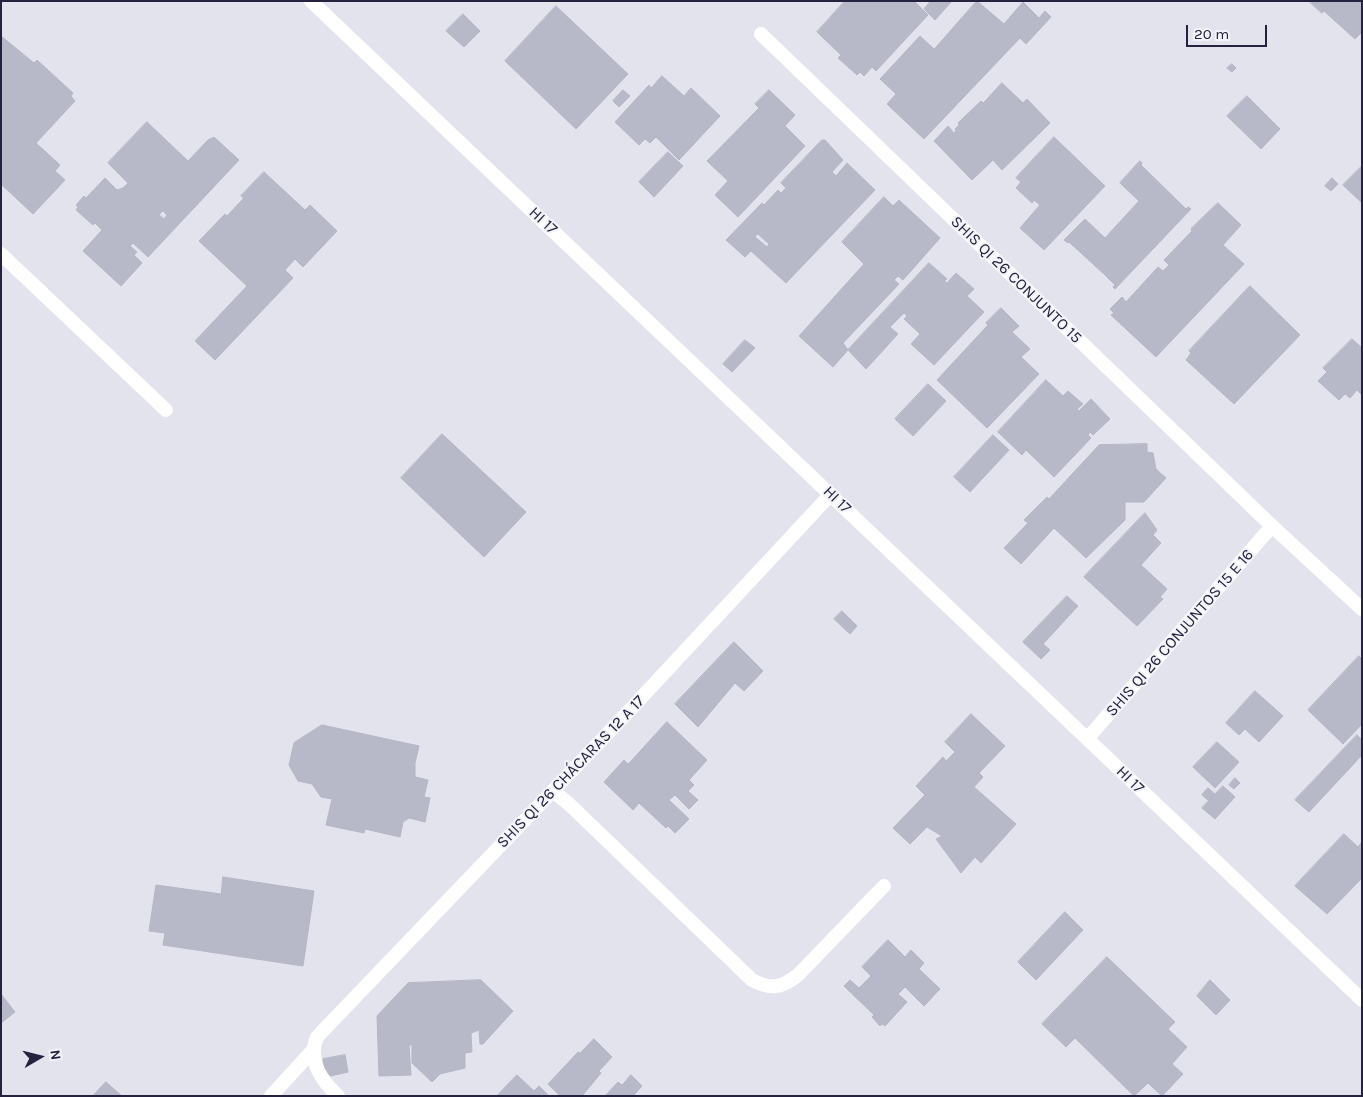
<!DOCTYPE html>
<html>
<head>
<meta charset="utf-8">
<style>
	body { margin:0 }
	#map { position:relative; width:1363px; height:1097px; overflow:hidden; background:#e2e3ed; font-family:Karla,sans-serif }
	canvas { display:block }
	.frame { position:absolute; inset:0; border:2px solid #24223f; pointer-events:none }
	.north { position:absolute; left:15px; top:1032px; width:50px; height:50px; -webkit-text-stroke:4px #f3f4f9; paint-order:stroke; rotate:82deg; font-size:14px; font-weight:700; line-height:20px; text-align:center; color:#24223f }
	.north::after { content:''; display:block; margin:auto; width:18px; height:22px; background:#24223f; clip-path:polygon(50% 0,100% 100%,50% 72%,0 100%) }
	.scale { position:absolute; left:1186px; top:25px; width:81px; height:22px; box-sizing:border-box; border:2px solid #24223f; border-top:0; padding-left:6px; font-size:15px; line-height:18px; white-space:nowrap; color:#24223f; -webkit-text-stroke:4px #f3f4f9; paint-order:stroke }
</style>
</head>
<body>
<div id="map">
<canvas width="1363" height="1097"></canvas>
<div class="frame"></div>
<div class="north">N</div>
<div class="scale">20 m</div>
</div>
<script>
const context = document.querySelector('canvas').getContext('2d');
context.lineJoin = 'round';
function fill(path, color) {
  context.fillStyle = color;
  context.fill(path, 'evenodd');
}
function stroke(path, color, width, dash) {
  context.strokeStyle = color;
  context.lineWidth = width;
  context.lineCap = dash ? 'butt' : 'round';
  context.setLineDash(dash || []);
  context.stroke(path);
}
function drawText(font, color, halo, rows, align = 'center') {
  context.font = font + ' Karla,sans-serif';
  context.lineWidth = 4;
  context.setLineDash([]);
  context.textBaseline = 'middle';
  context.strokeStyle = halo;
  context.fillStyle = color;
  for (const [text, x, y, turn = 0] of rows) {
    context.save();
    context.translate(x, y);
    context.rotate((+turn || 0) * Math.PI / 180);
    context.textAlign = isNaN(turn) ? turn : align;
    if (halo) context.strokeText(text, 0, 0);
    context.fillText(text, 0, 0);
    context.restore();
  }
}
const building = new Path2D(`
	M845,1H914L928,15L876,71L872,67L864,76L860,72L857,75L838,58L841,55L817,32Z
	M931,1H952L935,20L924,9Z
	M977,1L1004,24L1023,2L1039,18L1045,11L1051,17L1026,44L1020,38L924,139L887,104L896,94L880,79L920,36L934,49Z
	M1309,1H1362V32L1355,39L1324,11L1322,13Z
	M556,6L628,74L576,129L505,61Z
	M463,14L480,31L464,47L446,31Z
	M1,36L34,63L37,60L73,93L71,96L75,101L36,143L60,165L55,171L65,180L33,214L1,184Z
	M1232,64L1236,68L1232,72L1227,68Z
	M662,76L684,96L691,88L720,116L679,160L656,137L650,143L645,139L639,145L615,122L649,85L651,88Z
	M1002,83L1023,103L1027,99L1050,123L1002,170L993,160L972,180L934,141L948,126L954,133L956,131L955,129L959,125L958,123L981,101L983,103Z
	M623,90L630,96L619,107L613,101Z
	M769,90L795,115L785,126L805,146L738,217L715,195L728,181L707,161L759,108L755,104Z
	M1247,96L1280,129L1261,149L1227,116Z
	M147,122L188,161L208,140L214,137L239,160L148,257L133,243L130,246L137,252L134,255L142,263L121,286L83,251L102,230L95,223L93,225L76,210L78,207L76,205L84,196L86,198L105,178L117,190L123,188L128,183L108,163ZM163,211L167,215L164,219L159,215Z
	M1054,137L1105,186L1044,250L1020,228L1040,205L1034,200L1032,203L1016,188L1021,182L1016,178Z
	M822,140H825L843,160L832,172L836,176L847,163L875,190L786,283L751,251L745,257L726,240L762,203L764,205L778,190L781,193L786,188L781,183ZM758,234L769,244L767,247L755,237Z
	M668,152L683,166L654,197L639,182Z
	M1140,161L1142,163L1141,165L1186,209L1188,207L1191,209L1115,289L1113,287L1115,285L1105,275L1069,242L1068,243L1064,240L1085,219L1105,238L1139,201L1120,183Z
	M1362,166V203L1343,185Z
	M264,172L305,210L310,205L337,231L303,267L295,259L285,270L293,278L215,360L195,341L247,286L199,241L225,214L227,216L244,198L241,196Z
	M1332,178L1338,184L1331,191L1325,186Z
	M884,197L893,206L899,200L940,238L903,280L898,276L894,280L899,284L843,343L848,350L833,367L799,336L864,264L842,242Z
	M1218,203L1241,225L1223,245L1244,264L1156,357L1111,315L1114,313L1110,309L1122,297L1126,302L1158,267L1163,271L1169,265L1164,260L1192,231L1191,229Z
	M929,263L947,279L944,281L947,283L956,273L974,289L967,296L984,312L934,365L911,344L920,334L904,319L907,316L904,313L890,327L898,334L866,369L848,350Z
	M1250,286L1300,335L1234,404L1186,360L1191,353L1189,351Z
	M1001,308L1019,326L1012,332L1030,349L1021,357L1039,374L987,428L937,380L988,325L986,323Z
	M1352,339L1362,348V395L1357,390L1350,398L1345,394L1339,400L1318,381L1327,372L1323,368Z
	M745,340L755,348L732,372L723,364Z
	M1046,380L1063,396L1068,391L1083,404L1077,409L1079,411L1091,399L1110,419L1093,435L1090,432L1088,435L1091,438L1054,477L1026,450L1022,455L998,432Z
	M928,384L946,401L913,436L895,419Z
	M442,434L526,512L484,557L401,478Z
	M993,435L1009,450L970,492L954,477Z
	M1147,444V452L1153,453L1156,469L1166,478L1144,502H1125V520L1086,558L1054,528L1021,564L1004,548L1028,523L1024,520L1047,497L1049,499L1099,445Z
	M1145,513L1157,530L1153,535L1161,543L1141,565L1167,589L1160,597L1163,599L1137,626L1084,577Z
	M1067,596L1078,606L1043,644L1050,650L1041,659L1023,642Z
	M842,611L857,626L850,634L834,619Z
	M734,642L763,671L744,691L735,683L698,727L675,704Z
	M1359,656L1362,659V724L1343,744L1308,710Z
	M1255,691L1283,716L1259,742L1245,729L1239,735L1226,723Z
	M971,714L1005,746L979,773L983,777L974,787L1016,824L981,863L975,857L961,873L936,839L942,836L927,827L910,844L893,828L925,795L916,786L943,757L946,761L955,752L945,742Z
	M667,722L707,760L689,780L694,785L688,791L698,800L689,809L675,795L669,800L689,819L675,833L668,826L666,828L639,803L633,810L604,782L624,760L628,764Z
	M322,725L419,746L415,763V777L428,780L424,797L430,798L425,822L409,818L403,822L400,837L365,829L364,833L326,825L332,799L321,797L312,784L298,781L289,765L294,743Z
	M1357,735L1362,740V755L1309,812L1295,800Z
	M1217,742L1239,762L1215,788L1193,767Z
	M1235,778L1240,783L1234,789L1229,785Z
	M1223,786L1235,797L1215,819L1202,808Z
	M1208,788L1215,794L1209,801L1202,795Z
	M1344,834L1358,847L1362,842V878L1327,914L1295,886Z
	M223,877L314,891L303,966L163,945L165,933L149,931L156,885L221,894Z
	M1065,912L1083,930L1036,980L1018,962Z
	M888,940L905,957L911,950L924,963L919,969L940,989L924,1006L905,987L898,994L907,1002L885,1026L882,1024L880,1026L872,1017L874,1015L844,986L850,980L859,988L871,976L862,967Z
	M1107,957L1175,1022L1168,1029L1187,1047L1172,1064L1183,1074L1162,1096L1148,1083L1134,1096L1075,1038L1066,1047L1042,1024Z
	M481,980L513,1011L483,1044H480L479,1030L471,1033L472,1052L465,1053V1068L440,1074L432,1082L412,1063V1045H409L411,1075L379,1076L377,1016L408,983Z
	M1210,980L1230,1000L1216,1015L1197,996Z
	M1,994L15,1012L1,1023Z
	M594,1039L612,1057L599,1071L601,1073L582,1096H560L548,1084L578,1052L580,1053Z
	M345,1055L348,1072L326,1077L323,1059Z
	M517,1075L534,1091L539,1086L549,1096H497Z
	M631,1075L642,1086L633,1096H605L618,1082L622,1085Z
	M106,1082L122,1096H93Z`);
fill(building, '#b8b9c8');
stroke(building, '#b4b5c7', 1);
stroke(new Path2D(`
	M311,1L1362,1000
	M761,34L1272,526L1362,609
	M1,254L166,410
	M1087,739L1272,526
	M553,791L569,804L752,980C770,990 782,988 798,975L884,886
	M271,1096L314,1049
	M338,1096C322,1081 307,1061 317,1037L613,728L831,494`), '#fff', 14);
drawText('16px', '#24223f', '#f3f4f9', [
	["HI 17",543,221,43],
	["SHIS QI 26 CONJUNTO 15",1016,280,44],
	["HI 17",837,500,44],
	["SHIS QI 26 CONJUNTOS 15 E 16",1180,633,-49],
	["SHIS QI 26 CHÁCARAS 12 A 17",571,772,-46],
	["HI 17",1130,780,44]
]);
</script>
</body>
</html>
